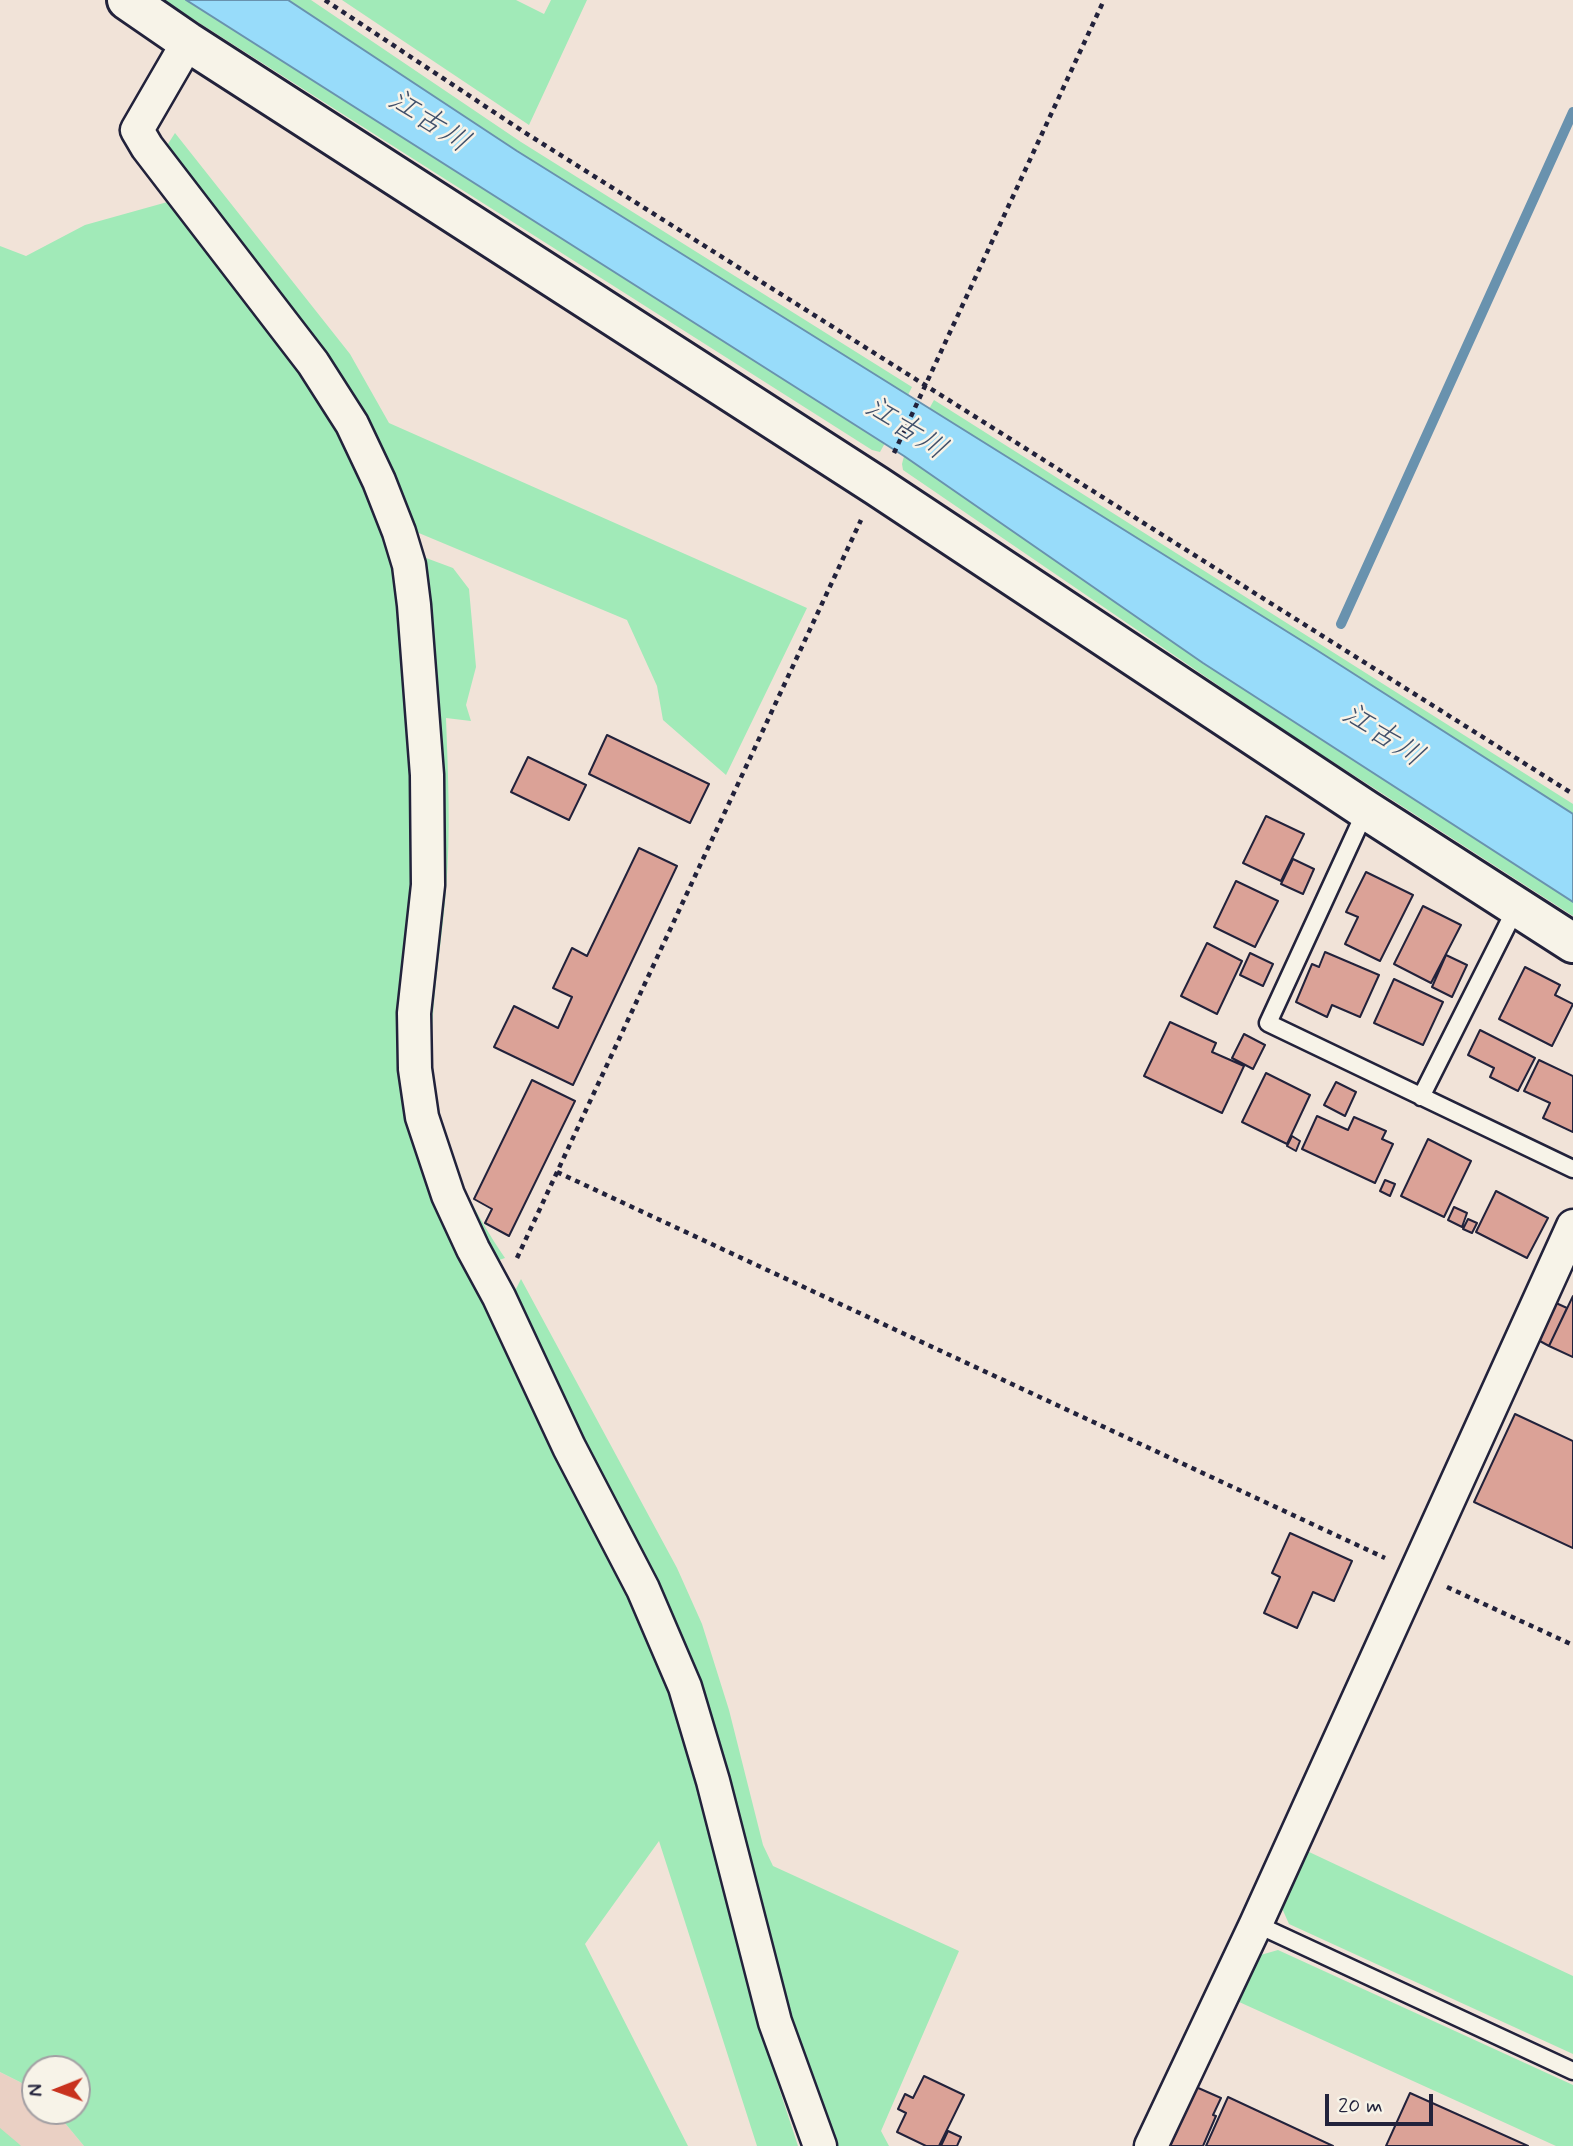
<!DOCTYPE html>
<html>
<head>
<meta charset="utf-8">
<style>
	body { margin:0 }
	#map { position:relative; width:1573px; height:2146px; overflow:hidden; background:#f1e3d8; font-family:Mynerve,sans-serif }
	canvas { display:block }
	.north { position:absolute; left:21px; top:2055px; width:70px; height:70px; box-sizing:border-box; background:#f7f3e8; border:2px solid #a29fa3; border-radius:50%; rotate:269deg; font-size:19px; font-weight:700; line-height:28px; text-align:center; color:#22223b }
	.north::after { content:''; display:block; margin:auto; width:24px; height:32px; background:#c8321e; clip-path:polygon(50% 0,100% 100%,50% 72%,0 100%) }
	.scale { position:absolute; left:1325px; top:2094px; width:108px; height:32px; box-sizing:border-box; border:4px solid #22223b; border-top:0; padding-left:9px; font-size:21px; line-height:24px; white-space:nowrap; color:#22223b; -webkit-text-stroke:5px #f7f3e8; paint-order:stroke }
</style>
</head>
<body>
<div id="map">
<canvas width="1573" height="2146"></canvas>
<div class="north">N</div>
<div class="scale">20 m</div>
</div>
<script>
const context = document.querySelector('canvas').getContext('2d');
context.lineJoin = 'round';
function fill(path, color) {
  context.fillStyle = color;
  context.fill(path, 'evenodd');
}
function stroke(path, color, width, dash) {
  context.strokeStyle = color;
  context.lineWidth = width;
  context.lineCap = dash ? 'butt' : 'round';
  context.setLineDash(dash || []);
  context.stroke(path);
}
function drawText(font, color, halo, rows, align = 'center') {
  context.font = font + ' Mynerve,"Klee One",sans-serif';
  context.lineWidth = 5;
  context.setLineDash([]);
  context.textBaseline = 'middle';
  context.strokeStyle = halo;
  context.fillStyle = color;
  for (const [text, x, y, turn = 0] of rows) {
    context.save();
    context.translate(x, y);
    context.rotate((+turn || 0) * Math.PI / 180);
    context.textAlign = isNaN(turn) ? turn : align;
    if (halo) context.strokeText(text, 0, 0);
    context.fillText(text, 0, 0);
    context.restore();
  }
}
fill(new Path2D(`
	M0,2072L20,2082L35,2092V2111H55L84,2146H0Z`), '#ead0c4');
fill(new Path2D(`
	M163,0H186L885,443L880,452L872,450Z
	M288,0H311L521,142L912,387L908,395L517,151Z
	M342,0H516L544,14L551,0H587L529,125Z
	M175,133L350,354L389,423L807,608L726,775L663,720L657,686L627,620L414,531C400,491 385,450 364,413C308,318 234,233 166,147Z
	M171,201L254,306L341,429L399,566L417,776L406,1071L672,1694L700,1783L758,2024L798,2146H757L659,1841L585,1944L688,2146H84L55,2111H77V2069H35V2092L20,2082L0,2072V246L26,256L85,225Z
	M934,400L1573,804V814L1315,649L929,409Z
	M904,456L1203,663L1573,901V916L1288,733L903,470L902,464Z
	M418,555L453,568L469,589L476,667L466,705L471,721L446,718C448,775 451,832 446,889C441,959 424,1032 436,1102C445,1158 474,1212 505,1258L499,1260L489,1257L430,1115Z
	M521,1279L677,1568L702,1624L729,1710L763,1845L773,1866L959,1951L881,2131L889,2146H835L580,1441L511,1299Z
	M1307,1851L1573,1976V2054L1289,1924L1281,1906Z
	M1278,1950L1573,2085V2146H1556L1237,2001L1257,1956Z
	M0,2128L19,2144L21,2146H0Z`), '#a1eab8');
const water = new Path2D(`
	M186,0H288L517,151L1315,649L1573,814V902L1203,663L904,456Z`);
fill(water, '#98dcfa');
stroke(water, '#6992ae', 2);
stroke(new Path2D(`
	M1341,624L1573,112`), '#6992ae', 10);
const building = new Path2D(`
	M607,735L709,784L690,823L589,774Z
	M528,757L586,785L569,820L511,792Z
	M1266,816L1304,834L1281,881L1243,863Z
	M639,848L677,866L573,1085L494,1047L514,1006L558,1028L572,997L553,988L572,948L587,956Z
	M1293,859L1314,869L1303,894L1281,884Z
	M1366,872L1413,895L1380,961L1345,944L1358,917L1346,912Z
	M1236,881L1278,901L1255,947L1214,927Z
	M1423,906L1461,925L1431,983L1394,964Z
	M1207,943L1242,961L1217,1014L1181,996Z
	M1325,952L1379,975L1360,1017L1332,1005L1327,1017L1296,1002L1312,964L1319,967Z
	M1250,953L1273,964L1263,986L1240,975Z
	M1446,955L1467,965L1452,997L1432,987Z
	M1525,967L1560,985L1555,995L1573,1004L1552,1046L1499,1019Z
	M1394,979L1443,1002L1423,1045L1374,1023Z
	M1170,1022L1216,1043L1212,1052L1244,1066L1222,1113L1144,1076Z
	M1480,1030L1535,1058L1518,1091L1490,1077L1494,1068L1468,1055Z
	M1244,1034L1265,1045L1253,1069L1232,1058Z
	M1539,1060L1573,1076V1132L1543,1118L1550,1103L1524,1091Z
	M1266,1073L1310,1095L1287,1144L1242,1122Z
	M532,1080L575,1101L509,1236L485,1223L492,1209L474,1199Z
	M1336,1082L1356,1092L1345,1116L1324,1105Z
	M1317,1116L1348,1130L1354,1117L1386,1131L1382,1139L1393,1144L1375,1183L1302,1149Z
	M1292,1136L1300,1141L1296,1151L1287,1146Z
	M1428,1139L1471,1161L1444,1217L1401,1196Z
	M1385,1180L1395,1184L1390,1196L1380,1191Z
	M1496,1191L1548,1218L1527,1258L1476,1232Z
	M1454,1207L1467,1213L1462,1227L1448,1220Z
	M1468,1219L1477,1223L1472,1233L1463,1229Z
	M1573,1296V1357L1549,1346Z
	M1556,1303L1567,1308L1549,1346L1538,1340Z
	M1515,1414L1573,1441V1548L1474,1502Z
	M1290,1533L1352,1561L1334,1601L1313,1592L1297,1628L1264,1613L1280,1577L1272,1573Z
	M924,2076L964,2095L939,2146H926L897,2132L906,2113L898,2109L905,2094L913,2098Z
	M1196,2087L1221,2098L1213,2115L1216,2116L1203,2146H1170Z
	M1410,2093L1528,2146H1386Z
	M1228,2097L1333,2146H1206Z
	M948,2131L961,2137L957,2146H941Z`);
fill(building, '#dba297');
stroke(building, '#22223b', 2);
const service = new Path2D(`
	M1366,810L1268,1023L1573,1169
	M1421,1097L1517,906
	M1256,1924L1573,2071`);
const minor = new Path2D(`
	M188,42L137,130L147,147L313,363L352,424L379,481L399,532L409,565L414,605L427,775L428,885L414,1013L415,1069L422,1117L448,1195L473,1249L499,1297L569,1447L643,1589L685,1687L713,1781L775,2022L820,2146
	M1151,2146L1256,1924L1573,1226`);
const tertiary = new Path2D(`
	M127,0L188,42L877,486L1366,810L1573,943`);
stroke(service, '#22223b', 21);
stroke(minor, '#22223b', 37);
stroke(tertiary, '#22223b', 44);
stroke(new Path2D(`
	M325,0L524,132L1573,794
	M894,453L1104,0
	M557,1172L1385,1558
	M517,1258L861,520
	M1447,1587L1573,1645`), '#22223b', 4.5, [5, 5]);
stroke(service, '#f7f3e8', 16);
stroke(minor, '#f7f3e8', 32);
stroke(tertiary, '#f7f3e8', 38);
drawText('italic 30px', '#40506b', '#f7f3e8', [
	["江古川",428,123,33],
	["江古川",905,430,33],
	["江古川",1382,737,33]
]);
</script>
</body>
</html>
